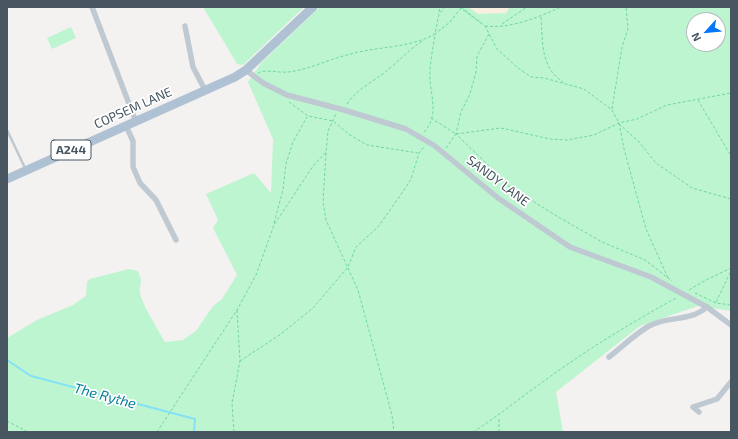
<!DOCTYPE html>
<html>
<head>
<meta charset="utf-8">
<style>
	body { margin:0 }
	#map { position:relative; width:738px; height:439px; overflow:hidden; background:#f4f1f1; font-family:"Exo 2",sans-serif }
	canvas { display:block }
	.frame { position:absolute; inset:0; border:8px solid #475661; pointer-events:none }
	.north { position:absolute; left:686px; top:12px; width:40px; height:40px; box-sizing:border-box; background:#fff; border:1px solid #b5bbc0; border-radius:50%; rotate:243deg; font-size:11px; font-weight:700; line-height:16px; text-align:center; color:#475661 }
	.north::after { content:''; display:block; margin:auto; width:14px; height:18px; background:#0578fa; clip-path:polygon(50% 0,100% 100%,50% 72%,0 100%) }
</style>
</head>
<body>
<div id="map">
<canvas width="738" height="439"></canvas>
<div class="frame"></div>
<div class="north">N</div>
</div>
<script>
const context = document.querySelector('canvas').getContext('2d');
context.lineJoin = 'round';
function fill(path, color) {
  context.fillStyle = color;
  context.fill(path, 'evenodd');
}
function stroke(path, color, width, dash) {
  context.strokeStyle = color;
  context.lineWidth = width;
  context.lineCap = dash ? 'butt' : 'round';
  context.setLineDash(dash || []);
  context.stroke(path);
}
function drawText(font, color, halo, rows, align = 'center') {
  context.font = font + ' "Exo 2",sans-serif';
  context.lineWidth = 3.5;
  context.setLineDash([]);
  context.textBaseline = 'middle';
  context.strokeStyle = halo;
  context.fillStyle = color;
  for (const [text, x, y, turn = 0] of rows) {
    context.save();
    context.translate(x, y);
    context.rotate((+turn || 0) * Math.PI / 180);
    context.textAlign = isNaN(turn) ? turn : align;
    if (halo) context.strokeText(text, 0, 0);
    context.fillText(text, 0, 0);
    context.restore();
  }
}
fill(new Path2D(`
	M203,7H304L243,65L237,64Z
	M320,7H731V311L698,306L640,326L556,392L563,432H7V338L37,320L73,305L86,296L87,282L90,279L129,269L138,271C144,285 139,282 140,292C140,301 160,333 165,342L183,340L196,331L213,306L222,299L237,275L213,228L218,220L206,194L254,173L271,193L273,139L248,82L261,63ZM694,20H718V44H694Z
	M71,27L76,38L52,49L47,38Z`), '#bdf5d0');
fill(new Path2D(`
	M468,7H510L506,13L478,14Z`), '#f6efe2');
stroke(new Path2D(`
	M7,360L31,376L195,419L194,432`), '#85e2f6', 2);
stroke(new Path2D(`
	M459,7L481,23
	M461,7L485,26L497,49L518,68L531,77L544,78L584,89L612,110L619,123L624,149L646,229L668,278
	M439,12L440,7
	M541,17C543,42 540,67 563,82
	M502,24L527,7
	M485,26C511,29 539,17 561,7
	M489,34L477,56L476,72L470,94L461,112L456,134L490,167L502,182L555,215L602,242L645,260L672,281
	M258,73C265,69 279,73 288,72C308,70 327,60 347,55C376,46 408,49 435,34L439,14L445,7
	M698,100L731,156
	M289,102L308,116L333,121L350,135L367,145L418,153
	M347,104C357,88 377,80 390,68C402,58 411,48 424,40
	M612,109L622,47L628,29L626,7
	M431,118L456,134L501,128L550,139L567,140L594,135L619,123L637,119L667,105L731,93
	M619,124L638,141L656,163L692,188L731,199
	M424,132C438,118 432,99 430,81C429,66 433,49 435,34L450,22L462,7
	M446,148L456,134
	M326,153L323,202L326,220L358,290L392,415L394,432
	M274,223L283,190L286,164L293,142L307,117
	M689,290L706,280L731,268
	M695,293L716,303L731,305
	M716,302L731,271
	M240,361L281,334L313,308L348,267L356,247L378,227L404,190L411,179L419,153L424,147
	M7,421L28,432
	M157,432L237,310L256,275L274,225L313,166L326,152L328,131L336,114
	M234,432L232,403L240,361L237,310
	M473,432C497,417 517,400 540,384C583,352 629,324 676,298
	M499,432V417`), '#70d7a1', 1, [3, 2]);
stroke(new Path2D(`
	M7,130L25,168`), '#bec9d2', 2.5);
stroke(new Path2D(`
	M92,7L136,122
	M185,26L193,67L205,90
	M246,70L263,83L287,95L344,110L406,129L435,146L498,198L570,247L651,277L707,307L731,325
	M126,126L133,141V167L140,183L156,200L176,240
	M609,357C622,347 635,334 649,326C669,315 688,323 707,307
	M699,412L693,407L717,399L731,382`), '#bec9d2', 5.5);
stroke(new Path2D(`
	M7,179L235,77L246,70L313,7`), '#afc2d3', 9);
for (const [x, y, w] of [
	[71,150,40]
]) {
  const box = new Path2D();
  box.roundRect(x - w / 2, y - 10, w, 20, 3);
  context.fillStyle = '#fff';
  context.fill(box);
  stroke(box, '#475661', 1);
}
drawText('bold 12px', '#475661', null, [
	["A244",71,150]
]);
drawText('13px', '#475661', '#fff', [
	["COPSEM LANE",133,108,-24],
	["SANDY LANE",498,181,37]
]);
drawText('italic 14px', '#037f99', '#fff', [
	["The Rythe",105,396,15]
]);
</script>
</body>
</html>
